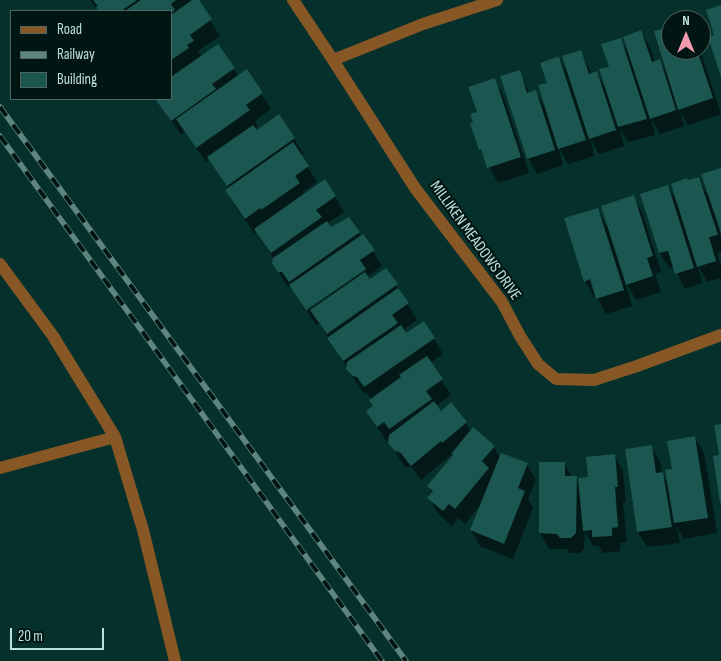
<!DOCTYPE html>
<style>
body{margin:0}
#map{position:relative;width:721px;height:661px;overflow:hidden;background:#05302b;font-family:"Sofia Sans Condensed",sans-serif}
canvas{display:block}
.legend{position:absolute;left:10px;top:10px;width:162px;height:90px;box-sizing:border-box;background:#011513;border:1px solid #4c6663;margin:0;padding:6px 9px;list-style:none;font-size:15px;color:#bde0db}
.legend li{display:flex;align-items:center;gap:10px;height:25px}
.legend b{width:25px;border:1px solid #4c6663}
.north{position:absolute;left:661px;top:10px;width:50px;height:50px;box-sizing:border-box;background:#011513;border:1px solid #4c6663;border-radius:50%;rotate:0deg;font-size:14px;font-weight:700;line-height:20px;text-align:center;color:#bde0db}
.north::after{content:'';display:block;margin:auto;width:18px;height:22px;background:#f29aae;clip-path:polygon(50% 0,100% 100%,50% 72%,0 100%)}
.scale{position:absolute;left:10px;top:628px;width:94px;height:22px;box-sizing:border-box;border:2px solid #bde0db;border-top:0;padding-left:6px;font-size:15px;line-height:18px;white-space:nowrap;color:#bde0db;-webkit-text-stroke:4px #011513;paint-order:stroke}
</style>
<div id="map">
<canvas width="721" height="661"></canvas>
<ul class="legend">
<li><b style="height:6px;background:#875825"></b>Road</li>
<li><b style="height:6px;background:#5e8580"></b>Railway</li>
<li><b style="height:14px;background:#1b5650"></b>Building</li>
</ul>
<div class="north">N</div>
<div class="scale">20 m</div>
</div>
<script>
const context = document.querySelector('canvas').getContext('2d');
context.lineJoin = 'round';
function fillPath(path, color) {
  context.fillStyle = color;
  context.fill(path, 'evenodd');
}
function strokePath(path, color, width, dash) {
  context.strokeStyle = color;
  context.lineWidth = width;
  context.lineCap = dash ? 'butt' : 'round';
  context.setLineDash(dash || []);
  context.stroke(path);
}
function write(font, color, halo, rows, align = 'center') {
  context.font = font + ' "Sofia Sans Condensed",sans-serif';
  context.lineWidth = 4;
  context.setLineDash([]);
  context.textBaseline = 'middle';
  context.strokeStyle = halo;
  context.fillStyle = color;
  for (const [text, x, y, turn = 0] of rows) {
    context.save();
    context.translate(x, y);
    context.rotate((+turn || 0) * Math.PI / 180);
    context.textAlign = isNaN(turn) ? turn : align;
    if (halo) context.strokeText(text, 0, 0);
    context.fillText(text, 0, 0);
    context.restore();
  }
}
const shadow = new Path2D(`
 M90,0H197L220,36L198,51L202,57L218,46L239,77L247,71L271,109L255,121L258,126L255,129L257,132L294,138L303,154L301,156L317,182L303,192L305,195L335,196L344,212L327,224L330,229L359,233L373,251L382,266L368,276L371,280L386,269L417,320L403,330L406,335L434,339L443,354L430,363L451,395L436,406L440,413L451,404L471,431L494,446L500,458L527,464L536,480L528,499L533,508L513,559L480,546L471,530L482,503L465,524L458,518L452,526L438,514L429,498L433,493L429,487L452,458L451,455L421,480L411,467H405L399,458L389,440L387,442L367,411L374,406L372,400L367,393L363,392L357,384L319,323L316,325L307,311L366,270V267L305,309L292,287H288L273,263L274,259L257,232L255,234L235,206L226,190L229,188L210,159L206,162L185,132L181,135L156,99H171V11H99ZM398,451L406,454L396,453Z
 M671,27V50H699L702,56L721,114L688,125L680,111L684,126L660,134L651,119L655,135L628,142L620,129L624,146L599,154L591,140L594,156L568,164L558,146L563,165L537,174L528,158L519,71L530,94L536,92L546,110L548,83L559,58L567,72L580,52L592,74L597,73L605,87L620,39L629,54L641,32L650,47L655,62L659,61L668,75Z
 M494,79L503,95L529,173L498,183L480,149L474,123Z
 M721,169V231L719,230L721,236V252L717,253L721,266V278L707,282L698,265L702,283L685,289L674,267L669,268L660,253L642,195L668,187L678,204L688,182L698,179L709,197Z
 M633,197L642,212L661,272L655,274L661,292L636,300L625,281L632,306L606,314L596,296L594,297L585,281L597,209L607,227Z
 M695,438L704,453L717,533L684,539L677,527L680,543L647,547L638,532L626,450L651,447L660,462L662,474L669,485L673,470Z
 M614,455L623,471L626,502L623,503L627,542L620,543V551L603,553L598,546H593L585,531L584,549L580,553H570L567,549H549L540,533L564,464L572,477H576L578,479L589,478Z`);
const building = new Path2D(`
 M93,0H137L121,11H98L96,7L98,6Z
 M141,0H176L171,4L175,10L171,13V11H125Z
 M192,0H199L212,19L190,35L194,41L187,45L189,48L171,60V15Z
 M721,5V77L708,37L714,35L706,10Z
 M671,26V50H697L713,98L678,110L654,31Z
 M641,30L652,62L660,59L676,110L650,119L623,37Z
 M621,38L647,119L618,127L599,69L609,67L601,44Z
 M218,44L235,68L212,84L216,89L171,121L155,99H171V77Z
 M581,50L589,74L597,71L616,130L589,139L562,56Z
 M557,57H559L586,140L558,149L538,85L547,83L540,63Z
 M247,69L263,93L246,105L250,110L196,148L176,119Z
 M520,70L527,93L536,90L555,150L527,159L500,76Z
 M495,78L521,157L487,168L481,149L479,150L470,123L473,122L470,114L477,112L468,87Z
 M279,114L295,138L227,186L207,157L253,125L257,130Z
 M293,142L309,166L295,176L300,183L261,210L260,208L245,219L225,190Z
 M721,168V233L701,174Z
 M699,177L718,235L709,237L716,261L697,267L671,184L687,178L688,180Z
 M325,179L336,196L316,210L322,217L271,253L254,229Z
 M668,185L694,268L675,274L668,251L659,253L640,194Z
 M634,195L653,256L647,258L653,276L626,285L601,206Z
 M598,208L624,290L596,299L590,279L584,282L564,218Z
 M349,217L360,232L289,282L282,272H278L272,263L273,258L327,221L331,227Z
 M363,234L375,250L360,260L366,269L306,310L289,285Z
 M386,268L398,284L327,334L310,310L365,272L370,279Z
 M398,288L409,303L392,315L398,323L343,361L327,338Z
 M424,321L435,338L364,387L357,377L353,376L346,369L347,362L401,325L406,333Z
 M427,356L443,379L426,391L432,399L392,427L389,429L384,422L377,427L366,411L373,406L369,400L401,377L399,375Z
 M434,401L441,411L451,402L467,422L442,443L441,441L411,466L400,452L395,451L388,443L389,435Z
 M721,424V503H720L713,456L719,455L714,425Z
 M473,427L495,446L482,461L489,468L455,509L449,504L443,511L427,498L433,491L427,486L453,455L451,454Z
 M695,436L708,518L674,523L665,470L672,469L667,441Z
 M652,445L656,473L663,472L672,527L637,532L625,449Z
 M501,453L528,463L518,488L525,491L504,544L470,530Z
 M615,454L618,487H615L618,527L612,528V536L592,537V530L583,531L578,478L588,477L586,457Z
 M539,462H565V476H577L576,533L571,538H560L557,534L539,533Z`);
const service = new Path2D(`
 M0,264L53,336L115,437L143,530L175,661
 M0,468L115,437`);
const minor = new Path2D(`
 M293,0L333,60L415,188L502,302L520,336L538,364L556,379L594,380L637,366L721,335
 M333,60L423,24L497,0`);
const rail = new Path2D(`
 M0,107L406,661
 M0,136L382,661`);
const streetNames = [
 ["MILLIKEN MEADOWS DRIVE",475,241,54]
];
fillPath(shadow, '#0007');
fillPath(building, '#1b5650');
strokePath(service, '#875825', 12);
strokePath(minor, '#875825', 12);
strokePath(rail, '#5e8580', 5.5);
strokePath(rail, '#011513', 4, [11]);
write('16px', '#bde0db', '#011513', streetNames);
</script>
